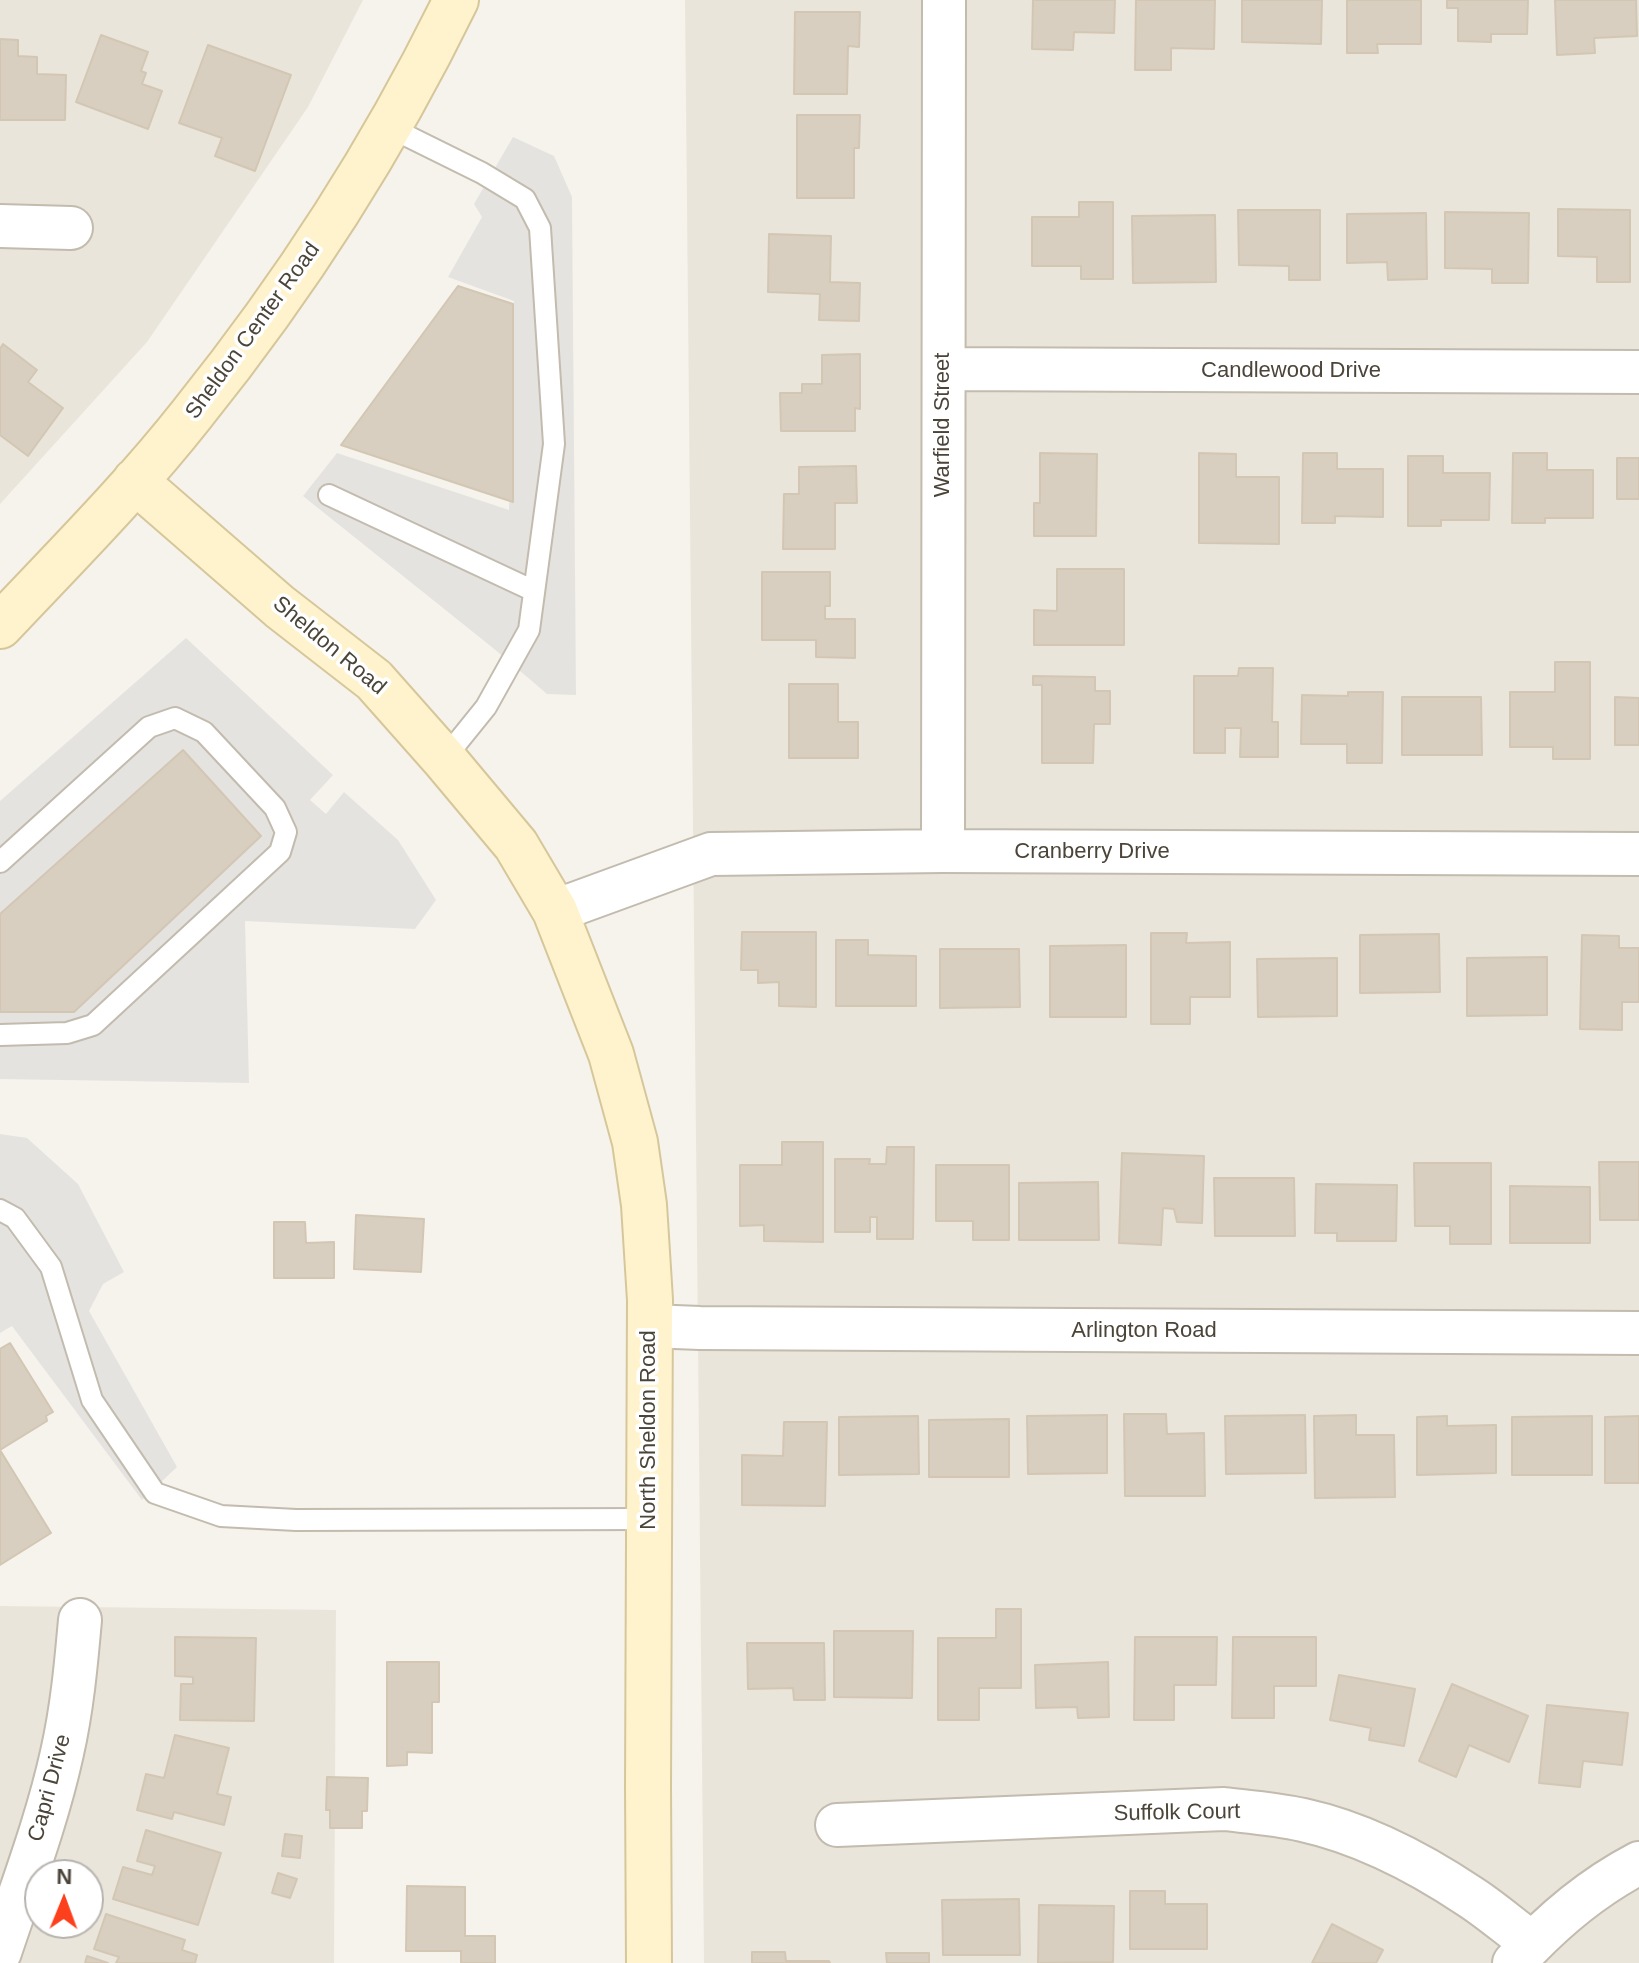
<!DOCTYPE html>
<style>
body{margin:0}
#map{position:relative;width:1639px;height:1963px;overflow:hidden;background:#f6f3ec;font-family:Helvetica,sans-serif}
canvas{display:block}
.north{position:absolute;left:24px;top:1859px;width:80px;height:80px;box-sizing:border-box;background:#fff;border:2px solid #b7b4b0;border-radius:50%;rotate:1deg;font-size:22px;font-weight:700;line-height:32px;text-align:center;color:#4b4439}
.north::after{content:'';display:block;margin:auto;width:28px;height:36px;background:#fc3f1d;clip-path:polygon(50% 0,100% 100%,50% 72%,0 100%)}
</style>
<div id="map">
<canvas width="1639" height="1963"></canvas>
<div class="north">N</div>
</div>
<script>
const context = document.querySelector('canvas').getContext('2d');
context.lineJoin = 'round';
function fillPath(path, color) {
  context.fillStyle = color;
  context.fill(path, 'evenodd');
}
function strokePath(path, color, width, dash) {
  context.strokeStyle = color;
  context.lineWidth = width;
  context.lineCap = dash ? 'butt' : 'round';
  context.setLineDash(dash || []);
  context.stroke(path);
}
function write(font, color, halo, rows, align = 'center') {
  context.font = font + ' Helvetica,sans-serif';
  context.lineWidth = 7;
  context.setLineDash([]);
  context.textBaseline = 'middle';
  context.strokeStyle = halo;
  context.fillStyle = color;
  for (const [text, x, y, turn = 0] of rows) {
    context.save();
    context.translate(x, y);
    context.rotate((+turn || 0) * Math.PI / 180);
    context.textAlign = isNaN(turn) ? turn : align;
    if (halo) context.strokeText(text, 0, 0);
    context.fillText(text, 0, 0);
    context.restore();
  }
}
const residential = new Path2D(`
 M0,0H363L308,107L147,342L0,504Z
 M685,0H1639V1963H704Z
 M0,1606L336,1610L334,1963H0ZM40,1875H88V1923H40Z`);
const parking = new Path2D(`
 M513,137L554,156L572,197L576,695L547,694L493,648L303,496L337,453L509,510L514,301L448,277L482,217L474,204Z
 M186,638L333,775L310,800L326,814L344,792L398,840L436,900L415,929L245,921L249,1083L0,1079V801Z
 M0,1134L27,1138L78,1184L124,1272L103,1284L89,1311L177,1467L142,1500L12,1326L0,1333Z`);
const building = new Path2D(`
 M1033,0H1115L1114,33L1074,32L1073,50L1032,49Z
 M1136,0H1215L1214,49L1171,48V70H1135Z
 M1242,0H1322L1321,44L1242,42Z
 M1347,0H1421V44H1377L1378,53H1347Z
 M1447,0H1528L1527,34H1491V42L1458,41V8H1447Z
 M1555,0H1636L1637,36L1594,38L1595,53L1557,55Z
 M795,12H860L859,47L848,46L847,94H794Z
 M101,35L148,52L141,71L146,73L142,84L162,91L148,129L76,102Z
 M0,39L18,40V56L37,57V74L66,75L65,120H0Z
 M208,45L291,75L255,171L215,156L222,138L179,123Z
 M797,115H860L859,148H854V198H797Z
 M1079,202H1113V279H1081V266H1032V217H1079Z
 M1558,209L1630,210V282H1597V257L1558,256Z
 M1238,210H1320V280H1289V266L1239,265Z
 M1445,212L1529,213L1528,283H1492V269L1445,268Z
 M1426,213L1427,279L1388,280L1387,262L1347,263V214Z
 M1215,215L1216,282L1133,283L1132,216Z
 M769,234L831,236L830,282L860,283L859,321L819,320L820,294L768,292Z
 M458,286L513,304V502L341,445Z
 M3,344L37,370L28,382L63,408L28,456L0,435V349Z
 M860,354V409L855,408V431H781L780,393H802V384H822V355Z
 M1040,453L1097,454L1096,536H1034V503H1040Z
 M1199,453L1236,454V477H1279V544L1199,543Z
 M1303,453H1337V469H1383V517L1335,516V523H1302Z
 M1513,453H1547V470H1593V518H1545V523H1512Z
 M1408,456H1443V473H1490L1489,520H1441V526H1408Z
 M1617,458H1639V499H1617Z
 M856,466L857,503H835V549H783L784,494H799V467Z
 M1057,569H1124V645H1034V610L1057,611Z
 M762,572H830V606H825V619H855V658L816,657V640H762Z
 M1555,662H1590V759H1553V747H1510V692H1555Z
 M1239,668H1273L1272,722H1278V757H1240L1241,728H1225V753H1194V676H1238Z
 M1033,676L1095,677V691H1110V724H1094L1093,763H1042V685H1033Z
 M789,684H838V722H858V758H789Z
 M1348,692H1383L1382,763H1347V744H1301L1302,695L1348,696Z
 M1402,697H1481L1482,755H1402Z
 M1615,697L1639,698V745H1615Z
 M183,750L261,836L74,1012H0V914Z
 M742,932H816V1007L779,1006V982L758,983V970H741Z
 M1151,933H1187L1186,943L1230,942V997H1190V1024H1151Z
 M1439,934L1440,992L1360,993V935Z
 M1582,935L1619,936V948H1639V1002H1622V1030L1580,1029Z
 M836,940H868V955L916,956V1006H836Z
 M1126,945V1017H1050V946Z
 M940,949H1019L1020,1007L940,1008Z
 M1547,957V1015L1467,1016V958Z
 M1337,958V1016L1258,1017L1257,959Z
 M782,1142H823V1242L764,1241V1225L740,1226V1165H782Z
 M887,1147H914L913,1239H877V1217H870V1232H835V1159H870L869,1164H886Z
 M1122,1153L1204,1156L1202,1223L1177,1222L1174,1209L1163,1208L1161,1245L1119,1243Z
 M1599,1162H1639V1220H1600Z
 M1414,1163H1491V1244H1450V1226H1415Z
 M936,1165H1009V1240H973V1221H936Z
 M1214,1178H1294L1295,1236H1215Z
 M1098,1182L1099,1240H1019V1183Z
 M1316,1184L1397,1185L1396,1241H1337V1233H1315Z
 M1510,1186L1590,1187V1243H1510Z
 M356,1215L424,1219L421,1272L354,1269Z
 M274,1222H305L306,1243L334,1242V1278H274Z
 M10,1343L53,1412L46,1416L47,1421L0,1450V1349Z
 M1124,1414H1166L1167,1434L1204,1433L1205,1496H1125Z
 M1107,1415V1473L1028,1474L1027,1416Z
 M1305,1415L1306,1473L1226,1474L1225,1416Z
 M1356,1415V1435H1394L1395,1497L1315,1498L1314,1416Z
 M918,1416L919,1474L839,1475V1417Z
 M1447,1416V1426L1496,1425V1473L1417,1475V1417Z
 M1592,1416V1475H1512V1417Z
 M1639,1416V1483H1605V1417Z
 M1009,1419V1477H929V1420Z
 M784,1422H827L825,1506L742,1505V1455L783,1456Z
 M0,1450L51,1533L0,1565Z
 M996,1609H1021V1688H979V1720H938V1638H996Z
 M834,1631H913L912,1698L834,1697Z
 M175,1637L256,1638L254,1721L180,1720L181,1684H193V1677L175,1676Z
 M1135,1637H1217L1216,1685H1174V1720H1134Z
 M1233,1637H1316V1686H1274V1718H1232Z
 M747,1643H824L825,1700H794L793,1688L748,1689Z
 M387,1662H439V1702H432V1753L407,1752V1765L387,1766Z
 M1108,1662L1109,1717L1078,1718L1077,1707L1036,1708L1035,1665Z
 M1339,1675L1415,1689L1404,1746L1369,1740L1371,1728L1330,1720Z
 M1452,1684L1528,1716L1509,1762L1469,1745L1456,1777L1419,1761Z
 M1547,1705L1628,1713L1622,1765L1583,1761L1580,1787L1539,1783Z
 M175,1735L229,1748L217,1794L231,1797L224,1825L174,1812L172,1819L137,1810L146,1774L164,1778Z
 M327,1777L368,1778L367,1811H362V1828H330V1810H326Z
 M146,1830L221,1853L198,1925L113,1899L123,1867L152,1875L155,1866L137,1861Z
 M285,1834L302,1836L300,1858L282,1856Z
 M278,1873L297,1879L290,1898L272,1893Z
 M407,1886L465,1887V1936H495V1963H461V1951H406Z
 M1130,1891H1165V1904H1207V1949H1130Z
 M1019,1899L1020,1955H943L942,1900Z
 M1039,1905L1114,1906L1113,1962L1038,1963Z
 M106,1914L185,1940L182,1950L197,1955L195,1963H116L119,1957L94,1949Z
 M1332,1924L1383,1950L1376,1963H1312Z
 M752,1952H785L786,1961H829L830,1963H752Z
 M886,1953H929V1963H887Z
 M87,1956L108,1963H85Z`);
const lane = new Path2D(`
 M389,127L482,173L525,199L540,228L554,444L529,630L486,707L444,759
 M329,495L534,591
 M0,862L149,727L175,718L204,732L275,808L286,832L280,852L93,1025L67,1033L0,1035
 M0,1210L15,1218L51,1267L92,1400L155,1493L221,1516L296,1520L649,1519`);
const street = new Path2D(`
 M0,226L71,228
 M944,369L1639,372
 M943,851L944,0
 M555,911L711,854L943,851L1639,854
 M649,1326L700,1328L1639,1333
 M837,1825L1224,1809C1250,1812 1277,1814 1303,1820C1362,1833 1418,1862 1469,1896C1491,1910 1511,1928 1532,1943
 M0,1952C22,1886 47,1821 62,1753C72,1709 76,1665 80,1620
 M1514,1963C1549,1924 1593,1887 1639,1863`);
const secondary = new Path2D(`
 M135,481L280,607L374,680L444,759L516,845L555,911L611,1054L635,1142L644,1205L650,1300L648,1786L649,1963
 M0,626C65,557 133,489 192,414C295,286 384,148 456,0`);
const streetNames = [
 ["Sheldon Center Road",253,331,-54],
 ["Candlewood Drive",1291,371],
 ["Warfield Street",943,425,-90],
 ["Sheldon Road",329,646,40],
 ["Cranberry Drive",1092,852],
 ["Arlington Road",1144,1331],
 ["North Sheldon Road",649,1430,-90],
 ["Capri Drive",50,1788,-75],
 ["Suffolk Court",1177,1813,-1]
];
fillPath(residential, '#eae5da');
fillPath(parking, '#e5e3e0');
fillPath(building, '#d8cfc1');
strokePath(building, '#d3c7b4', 2);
strokePath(lane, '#c2bbae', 24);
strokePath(street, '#c2bbae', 46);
strokePath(secondary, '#d6c79b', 48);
strokePath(lane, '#fff', 20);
strokePath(street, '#fff', 42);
strokePath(secondary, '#fff3cd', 44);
write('22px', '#4b4439', '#fff', streetNames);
</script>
